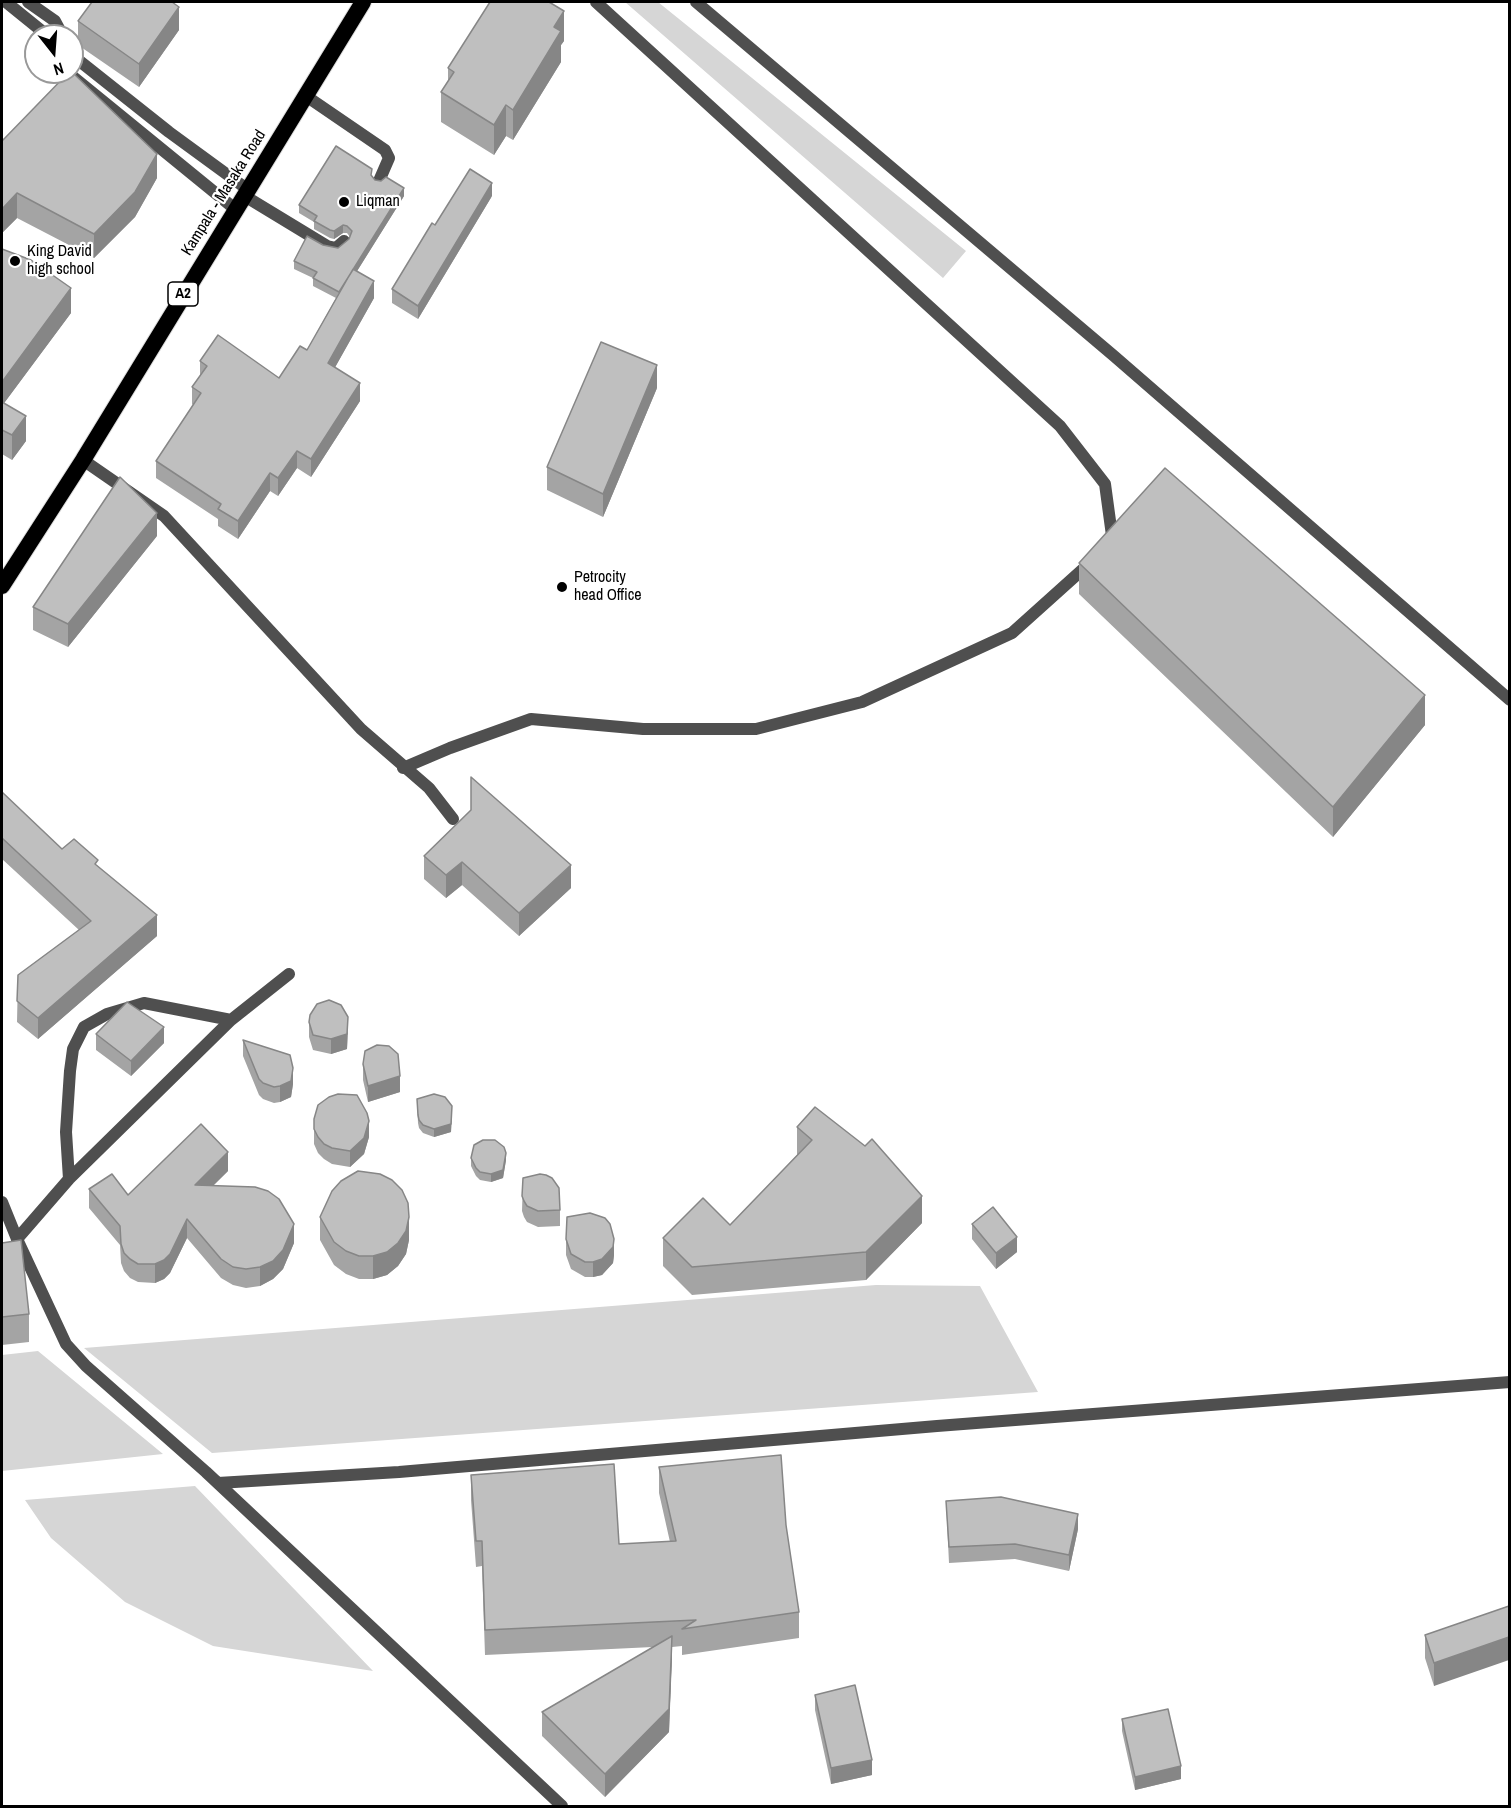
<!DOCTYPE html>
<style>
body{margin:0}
#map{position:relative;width:1511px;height:1808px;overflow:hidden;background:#fff;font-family:"Archivo Narrow",sans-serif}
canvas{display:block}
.frame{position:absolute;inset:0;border:3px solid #000;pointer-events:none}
.north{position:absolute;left:24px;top:24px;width:60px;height:60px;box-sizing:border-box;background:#fff;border:2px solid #999;border-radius:50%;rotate:163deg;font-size:16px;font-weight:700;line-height:24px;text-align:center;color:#000}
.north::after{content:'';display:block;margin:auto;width:21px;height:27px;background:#000;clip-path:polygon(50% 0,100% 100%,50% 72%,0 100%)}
</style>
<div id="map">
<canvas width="1511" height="1808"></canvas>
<div class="frame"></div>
<div class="north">N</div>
</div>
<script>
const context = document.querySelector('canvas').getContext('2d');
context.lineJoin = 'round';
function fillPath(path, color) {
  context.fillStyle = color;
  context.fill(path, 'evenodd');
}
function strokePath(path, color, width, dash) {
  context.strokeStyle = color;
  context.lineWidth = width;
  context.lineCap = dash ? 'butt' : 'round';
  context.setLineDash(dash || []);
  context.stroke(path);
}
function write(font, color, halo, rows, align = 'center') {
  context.font = font + ' "Archivo Narrow",sans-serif';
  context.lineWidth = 4.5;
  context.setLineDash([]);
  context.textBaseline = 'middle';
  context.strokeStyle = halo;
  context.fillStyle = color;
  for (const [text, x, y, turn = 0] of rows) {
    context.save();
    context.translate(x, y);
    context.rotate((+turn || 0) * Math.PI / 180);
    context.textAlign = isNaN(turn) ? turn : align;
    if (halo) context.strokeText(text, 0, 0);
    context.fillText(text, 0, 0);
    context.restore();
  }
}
const green = new Path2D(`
 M625,2H658L966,251L943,278Z
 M876,1285L980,1286L1038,1392L212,1453L84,1348Z
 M38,1351L163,1454L2,1471V1355Z
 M195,1486L373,1671L213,1646L125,1602L51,1538L25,1500Z`);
const service = new Path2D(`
 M596,2L1060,426L1105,484L1113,543
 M306,96L385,150L389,158L379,181
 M243,195L327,246L336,248L344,241
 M83,460L164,516L361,729L429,788L453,819
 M403,768L450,748L531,719L643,729H756L862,702L1012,633L1091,562
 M69,1179L66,1132L70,1071L73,1049L84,1027L107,1014L144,1003L231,1020
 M17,1239L69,1179L231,1020L289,974`);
const minor = new Path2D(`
 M6,2L48,36
 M28,2L55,21L63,36
 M696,2L1114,356L1510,700
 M72,51L77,59L169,132L247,189
 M67,72L235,209
 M2,1202L17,1239L66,1344L86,1366L206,1472L562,1806
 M218,1483L399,1472L937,1426L1510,1382`);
const trunk = new Path2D(`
 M2,586L83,460L363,2`);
const wall = new Path2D(`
 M78,21L179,30L139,87L78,45Z
 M564,41L561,45V62L513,140L506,136L494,155L441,122V92L448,81V68Z
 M2,138L3,140L157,178L135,217L94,258L17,218L2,233Z
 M372,176L375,180L404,196L357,271L374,298L335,367L360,401L311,477L297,468L278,496L270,491L238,539L218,526V519L156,478V461L193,405L192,404V387L200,376V361L279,378L307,350L336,298L313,286V278L294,269V261L323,245L338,248L349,239L350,237L347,233H343L334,239L330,238L314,229V222L299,213V205Z
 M492,196L418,319L392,303V289Z
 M2,249L71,313L4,403L26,441L12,460L2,454Z
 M657,388L603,517L547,490V467Z
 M157,536L68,647L33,630V607Z
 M1079,563L1425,725L1333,837L1079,594Z
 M2,792L62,849L98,866L157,936L38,1039L17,1022L18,975L79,930L2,859Z
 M471,810L571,888L519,936L462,885L446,898L424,879V856Z
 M309,1022L348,1032L347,1049L331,1054L313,1050L309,1037Z
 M96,1034L164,1043L131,1076L96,1050Z
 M243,1040L293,1084L291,1097L280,1102L274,1103L263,1099L259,1095L243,1056Z
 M363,1064L400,1092L368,1102L363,1080Z
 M417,1099L452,1114L451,1132L434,1137L423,1133L419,1128L418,1123Z
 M314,1119L369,1137L364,1154L350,1167L332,1164L324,1159L318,1153L314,1144Z
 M797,1127L922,1223L866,1280L692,1295L663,1266V1238L730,1225L797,1155Z
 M471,1158L506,1160L503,1178L491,1182L480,1180L476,1176L471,1166Z
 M228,1171L214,1185L294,1243L283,1269L273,1279L260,1286L246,1288L233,1285L221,1278L187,1238L170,1273L164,1279L155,1283L138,1282L130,1278L124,1271L121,1263L120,1245L89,1208V1189L128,1195Z
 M523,1178L560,1210V1226L538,1227L527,1222L524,1217L522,1211Z
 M320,1217L409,1240L406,1254L398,1266L387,1275L373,1279H359L346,1274L334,1265L320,1240Z
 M972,1224L1017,1252L996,1269L972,1239Z
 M566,1239L614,1255L613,1263L602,1275L593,1277H585L571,1269L566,1255Z
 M2,1243L29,1314V1342L2,1345Z
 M659,1467L786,1525L799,1612V1638L682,1655V1646L672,1647L669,1732L605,1797L542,1736V1712L653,1647L485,1655L482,1566L476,1567L471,1500V1475L619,1544L670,1542L659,1493Z
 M946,1501L1078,1529L1069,1571L1015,1559L949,1563Z
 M1509,1606L1434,1686L1425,1658V1635Z
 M815,1695L872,1775L831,1784L815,1710Z
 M1122,1719L1181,1779L1135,1790L1122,1731Z`);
const shadedWall = new Path2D(`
 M179,7V30L139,87V64Z
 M564,11V41L561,45V62L513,140V110L554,27Z
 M506,105V136L494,155V125Z
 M157,154V178L135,217L94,258V234Z
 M492,183V196L418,319V306Z
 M404,188V196L339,300V292Z
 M17,193V218L2,233V209Z
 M343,225V233L334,239V231Z
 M374,281V298L328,380V363Z
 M71,288V313L2,406V382Z
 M657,365V388L603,517V494Z
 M360,383V401L311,477V459Z
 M26,416V441L12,460V435Z
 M297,451V468L278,496V478Z
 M270,473V491L238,539V521Z
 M157,513V536L68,647V624Z
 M1425,695V725L1333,837V807Z
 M462,862V885L446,898V875Z
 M571,865V888L519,936V913Z
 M157,915V936L38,1039V1018Z
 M348,1017L347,1049L331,1054V1039Z
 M164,1027V1043L131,1076V1061Z
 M293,1068V1084L291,1097L280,1102V1086Z
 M400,1076V1092L368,1102V1086Z
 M452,1106L451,1132L434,1137V1129Z
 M369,1121V1137L364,1154L350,1167V1151Z
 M228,1152V1171L195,1203V1185Z
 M506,1153V1160L503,1178L491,1182V1174Z
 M922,1196V1223L866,1280V1252Z
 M409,1217V1240L406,1254L398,1266L387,1275L373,1279V1256Z
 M187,1219V1238L170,1273L164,1279L155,1283V1264Z
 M294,1224V1243L283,1269L273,1279L260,1286V1267Z
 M1017,1237V1252L996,1269V1253Z
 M614,1239V1255L613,1263L602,1275L593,1277V1262Z
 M1078,1514V1529L1069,1571V1555Z
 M672,1636V1659L669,1732L605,1797V1774Z
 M1509,1637V1660L1434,1686V1663Z
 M872,1760V1775L831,1784V1768Z
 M1181,1766V1779L1135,1790V1777Z`);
const building = new Path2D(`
 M92,2H172L179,7L139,64L78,21Z
 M490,2H549L564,11L554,27L561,31L513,110L506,105L494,125L441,92L454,72L448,68Z
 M69,72H72L157,154L135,192L94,234L17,193L2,209V138L3,140Z
 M336,146L372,169L371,175L375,180L381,181L386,177L404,188L339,292L313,278L317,272L294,261L307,236L323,245L338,248L349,239L352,231L347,226L343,225L334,231L330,230L314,221L317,216L299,205Z
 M470,169L492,183L418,306L392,289L432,223L435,225Z
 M2,249L31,260L71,288L2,382Z
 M353,269L374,281L328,363L360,383L311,459L297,451L278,478L270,473L238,521L218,509L221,504L156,461L201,393L192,387L207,366L200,361L218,335L279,378L300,346L307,350Z
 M601,342L657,365L603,494L547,467Z
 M2,402L26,416L12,435L2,430Z
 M1165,468L1425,695L1333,807L1079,563Z
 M120,477L157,513L68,624L33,607Z
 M471,777L571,865L519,913L462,862L446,875L424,856L471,810Z
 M2,792L62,849L74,839L98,860L95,864L157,915L38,1018L17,1001L18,975L91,921L2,838Z
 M329,1000L341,1005L348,1017L347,1034L331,1039L313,1035L309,1022L310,1015L317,1004Z
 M127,1002L164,1027L131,1061L96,1034Z
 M243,1040L290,1055L293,1068L291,1081L280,1086L274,1087L263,1083L259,1079Z
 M377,1045L389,1046L398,1054L400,1076L368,1086L363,1064L365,1051Z
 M338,1094L357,1095L367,1113L369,1121L364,1138L350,1151L332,1148L324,1144L318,1137L314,1129V1119L318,1105L329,1097Z
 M434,1094L445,1097L452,1106L451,1124L434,1129L423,1125L419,1120L418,1115L417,1099Z
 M815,1107L865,1146L872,1139L922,1196L866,1252L692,1267L663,1238L703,1198L730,1225L812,1140L797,1127Z
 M201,1124L228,1152L195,1185L255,1187L268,1191L279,1199L294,1224L283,1250L273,1261L260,1267L246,1269L233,1267L221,1259L187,1219L170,1254L164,1260L155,1264H138L130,1259L124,1253L121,1244L120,1226L89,1189L112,1174L128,1195Z
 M483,1140H495L504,1147L506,1153L503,1170L491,1174L480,1172L476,1168L471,1158L474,1145Z
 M358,1171L380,1174L392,1180L402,1190L408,1203L409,1217L406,1231L398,1243L387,1252L373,1256H359L346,1251L334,1242L320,1217L332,1191L341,1181Z
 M540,1174L546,1175L552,1178L559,1188L560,1210L538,1211L527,1206L524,1201L522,1196L523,1178Z
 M993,1207L1017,1237L996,1253L972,1224Z
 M590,1213L605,1218L610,1224L614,1239L613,1247L602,1259L593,1262H585L571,1254L566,1239L567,1217Z
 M21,1240L29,1314L2,1317V1243Z
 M781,1455L786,1525L799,1612L682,1629L696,1620L485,1630L482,1541H476L471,1475L614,1464L619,1544L676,1541L659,1467Z
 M1001,1497L1078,1514L1069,1555L1015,1544L949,1547L946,1501Z
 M1509,1606V1637L1434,1663L1425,1635Z
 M672,1636L669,1709L605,1774L542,1712Z
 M855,1685L872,1760L831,1768L815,1695Z
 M1168,1709L1181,1766L1135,1777L1122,1719Z`);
const markers = [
 [344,202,6,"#000"],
 [15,261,6,"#000"],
 [562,587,6,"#000"]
];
const shields = [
 [183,294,30]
];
const shieldNames = [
 ["A2",183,294]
];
const streetNames = [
 ["Kampala - Masaka Road",224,193,-58]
];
const poiNames = [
 ["Liqman",356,202],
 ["King David",27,252],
 ["high school",27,270],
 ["Petrocity",574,578],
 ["head Office",574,596]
];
fillPath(green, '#d6d6d6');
strokePath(trunk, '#dbdbdb', 18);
strokePath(service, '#4f4f4f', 12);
strokePath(minor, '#4f4f4f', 12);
strokePath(trunk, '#000', 16);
fillPath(wall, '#a4a4a4');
fillPath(shadedWall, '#868686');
fillPath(building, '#bfbfbf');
strokePath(building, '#868686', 1.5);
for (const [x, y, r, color] of markers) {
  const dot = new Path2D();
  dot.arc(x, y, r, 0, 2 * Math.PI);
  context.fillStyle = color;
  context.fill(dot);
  strokePath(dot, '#fff', 2);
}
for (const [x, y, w] of shields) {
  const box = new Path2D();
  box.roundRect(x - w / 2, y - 12, w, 24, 4.5);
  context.fillStyle = '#fff';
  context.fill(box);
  strokePath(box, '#000', 1.5);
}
write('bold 15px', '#000', null, shieldNames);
write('16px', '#000', '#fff', streetNames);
write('16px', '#000', '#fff', poiNames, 'left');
</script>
